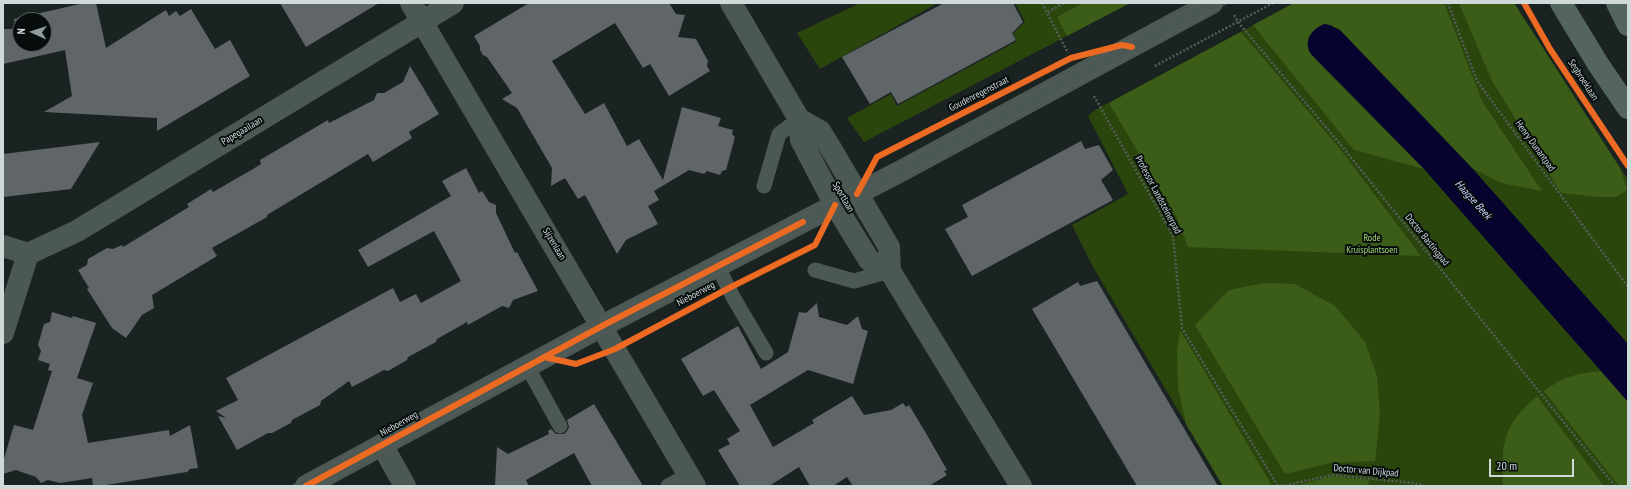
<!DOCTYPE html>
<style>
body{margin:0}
#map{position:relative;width:1631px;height:489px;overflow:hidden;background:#1a2222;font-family:"PT Sans Narrow",sans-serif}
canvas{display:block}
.frame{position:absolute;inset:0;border:4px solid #d0d9da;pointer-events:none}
.north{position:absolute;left:12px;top:12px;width:40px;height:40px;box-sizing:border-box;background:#070c0d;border:1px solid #575e5f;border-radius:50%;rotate:273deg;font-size:11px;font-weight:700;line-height:16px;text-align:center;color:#d0d9da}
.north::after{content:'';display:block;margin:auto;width:14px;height:18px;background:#90999a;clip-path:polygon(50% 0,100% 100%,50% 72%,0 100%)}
.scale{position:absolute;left:1489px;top:459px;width:85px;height:18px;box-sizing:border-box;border:2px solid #d0d9da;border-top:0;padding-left:5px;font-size:12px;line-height:14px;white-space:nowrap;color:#d0d9da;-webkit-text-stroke:3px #070c0d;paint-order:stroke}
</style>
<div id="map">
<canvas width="1631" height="489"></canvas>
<div class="frame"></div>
<div class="north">N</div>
<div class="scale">20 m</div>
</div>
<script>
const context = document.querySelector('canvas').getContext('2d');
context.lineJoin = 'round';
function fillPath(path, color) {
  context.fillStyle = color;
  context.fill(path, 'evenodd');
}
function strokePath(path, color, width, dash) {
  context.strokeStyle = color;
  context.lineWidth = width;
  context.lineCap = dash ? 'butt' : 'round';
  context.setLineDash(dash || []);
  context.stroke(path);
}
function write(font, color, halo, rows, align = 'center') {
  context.font = font + ' "PT Sans Narrow",sans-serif';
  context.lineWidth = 4;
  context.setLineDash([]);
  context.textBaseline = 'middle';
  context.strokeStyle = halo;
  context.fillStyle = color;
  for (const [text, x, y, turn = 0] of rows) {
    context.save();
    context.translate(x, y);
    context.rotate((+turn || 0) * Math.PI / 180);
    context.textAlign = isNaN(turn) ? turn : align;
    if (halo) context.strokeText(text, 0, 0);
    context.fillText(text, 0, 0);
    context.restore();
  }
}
const green = new Path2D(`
 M860,3H938L820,69L797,33Z
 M1015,3H1130L864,142L847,118L891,94L897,106L1017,41L1013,33L1025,22Z
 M1294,3H1514L1628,180V486H1223L1093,267L1072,225L1128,194L1088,116L1095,110Z`);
const forest = new Path2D(`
 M1083,3H1130L1067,36L1057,17Z
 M1294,3H1444L1482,101L1542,191L1501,183L1472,168L1340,30L1308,50L1316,60L1424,169L1354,150L1253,25Z
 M1459,3H1514L1620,168L1627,190L1616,197H1600L1561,193L1491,79Z
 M1241,32L1340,149L1421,256L1188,247L1177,218L1109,103Z
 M1264,283L1295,284L1335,306L1365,342L1377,376L1380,414L1375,461L1330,463L1285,474L1195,325L1229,290Z
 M1180,330L1271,484L1268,486H1223L1186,424L1178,388L1177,351Z
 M1603,371L1628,402V486H1619L1544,391C1565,376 1578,373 1603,371Z
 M1537,396L1604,486H1503C1502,441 1502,427 1537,396Z
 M1332,476L1369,480L1368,486H1296Z`);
const water = new Path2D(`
 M1324,24L1330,25L1340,30L1472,168L1628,344V402L1424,169L1311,54C1303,40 1311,30 1324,24Z`);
const building = new Path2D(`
 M84,3H96L106,48L166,10L169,16L176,11L180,16L191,9L215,49L230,40L250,76L157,131V118L44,112L72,96L65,50L3,64V29H16L14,19ZM20,20H44V44H20Z
 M280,3H379L306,47Z
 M529,3H669L676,14L685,15L678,37L696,39L708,61L707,66L710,71L669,96L650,64L643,68L615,23L552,61L585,114L604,103L627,146L639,139L663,180L682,107L721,118L718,126L733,130L732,134L735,137L726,170L722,171L720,175L707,171L704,174L689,170L654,191L659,200L648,206L658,224L626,240L617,254L585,195L578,199L565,178L551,186L552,168L517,108L502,99L512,93L487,57L483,55L480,50V46L474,36Z
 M944,3H1013L1023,22L1012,33L1016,40L898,104L891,92L870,104L842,57Z
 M410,66L439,114L409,132L412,138L373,162L368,154L267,215V217L212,248L217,256L152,295L154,308L142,315L126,338L112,328L87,289L89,288L78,270L87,265L88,259L107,248L113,249L122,245L123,247L189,207L187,204L211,189L213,192L253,169L261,164L260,160L328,120L329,123L374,100L377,93H384L403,82Z
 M1081,141L1085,149L1099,145L1113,170L1101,180L1113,200L972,276L945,229L968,217L962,205Z
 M100,142L71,189L3,197V154Z
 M466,168L479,193L482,191L489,202L496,205V213L515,253L517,252L538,291L513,300L509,308L502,306L468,325L467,322L437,339L436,342L408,357L407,360L388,371L384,370L352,387L349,381L321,401L320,405L292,420L291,423L272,433H268L237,450L218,416L226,418L216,411L238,400L226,378L393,288L400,302L416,294L421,303L461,281L434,231L368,267L358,250L451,196L442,181Z
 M1097,281L1130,337L1218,486H1137L1032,309L1078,282L1080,286Z
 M817,303L819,317L847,325L858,316L862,329L868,331L853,384L808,370L750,405L773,447L814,423L812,420L852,396L864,415L891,410L903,403L906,407L909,405L927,435L947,470L944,471L947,475L929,486H853L847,477L833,486H810L799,467L769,486H740L718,450L730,444L727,439L740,431L714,390L703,396L681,359L738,326L761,369L788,352L799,312L806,313Z
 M52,312L72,318L73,316L96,323L77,378L93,383L82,415L88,443L169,430L170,436L190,425L198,468L190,469L187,472L100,486H93L92,478L60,483L48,480L41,483L36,477L16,470L3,474V462L14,425L33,430L52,371L48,370L50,364L38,360L41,351L38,345L44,324L50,322Z
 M594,404L643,486H592L574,453L526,480L529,486H495L497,447L508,454L549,434L548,431L551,429L556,434H564L567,431L569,427L567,420Z`);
const path = new Path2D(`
 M1042,3L1068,53
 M1448,3L1477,81L1628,287
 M1048,12L1064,3
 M1234,15L1238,22L1345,150L1615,486
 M1155,66L1273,3
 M1094,96L1173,236L1182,328L1278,486
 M1281,486L1333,475L1414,483L1426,486`);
const service = new Path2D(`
 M764,186L779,134L799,119
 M717,265L733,297L766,353
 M815,270L854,281L890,271
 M527,366L560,426
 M668,486L688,475`);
const minor = new Path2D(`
 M411,3L695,486
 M731,3L799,119L801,140L835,205L869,260L890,271
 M799,119L820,131L830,147L889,247L890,271L1021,486
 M3,246L28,254L77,231L453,3
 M3,333L28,254
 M382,445L405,486`);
const tertiary = new Path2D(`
 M306,486L602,326L901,171L1212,3`);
const secondary = new Path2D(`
 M1561,3L1598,64L1628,108
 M1617,3L1628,25`);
const tram = new Path2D(`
 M291,486L599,321L854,188L1200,3
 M320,486L605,332L839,211L1228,3`);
const cycleway = new Path2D(`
 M1524,3L1550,49L1628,166
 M857,194L877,157L1071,58L1122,45L1132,47
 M544,357L576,364L615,349L729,288L815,245L835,205
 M306,486L602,326L803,222`);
const streetNames = [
 ["Segbroeklaan",1583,80,57],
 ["Goudenregenstraat",979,94,-27],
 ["Papegaailaan",242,131,-31],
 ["Henry Dunantpad",1535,146,54],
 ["Professor Landsteinerpad",1158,195,62],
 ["Sportlaan",843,197,60],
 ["Doctor Bastingpad",1427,240,51],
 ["Sijzenlaan",554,244,59],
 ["Nieboerweg",696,294,-28],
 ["Nieboerweg",399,424,-29],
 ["Doctor van Dijkpad",1366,471,5]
];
const parkNames = [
 ["Rode",1372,238],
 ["Kruisplantsoen",1372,250]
];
const waterNames = [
 ["Haagse Beek",1473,200,48]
];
fillPath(green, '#2b460d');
fillPath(forest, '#3c5d18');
fillPath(water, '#06032e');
fillPath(building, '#606668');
strokePath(path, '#535d5a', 2.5, [2, 2]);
strokePath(service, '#4b5853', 15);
strokePath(minor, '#4b5853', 22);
strokePath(tertiary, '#4b5853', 22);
strokePath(secondary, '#54645e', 22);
strokePath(tram, '#565f5d', 1);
strokePath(cycleway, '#ed6a23', 6);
write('10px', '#d0d9da', '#070c0d', streetNames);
write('10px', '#a2d973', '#070c0d', parkNames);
write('italic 11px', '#c6d3fb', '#070c0d', waterNames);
</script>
